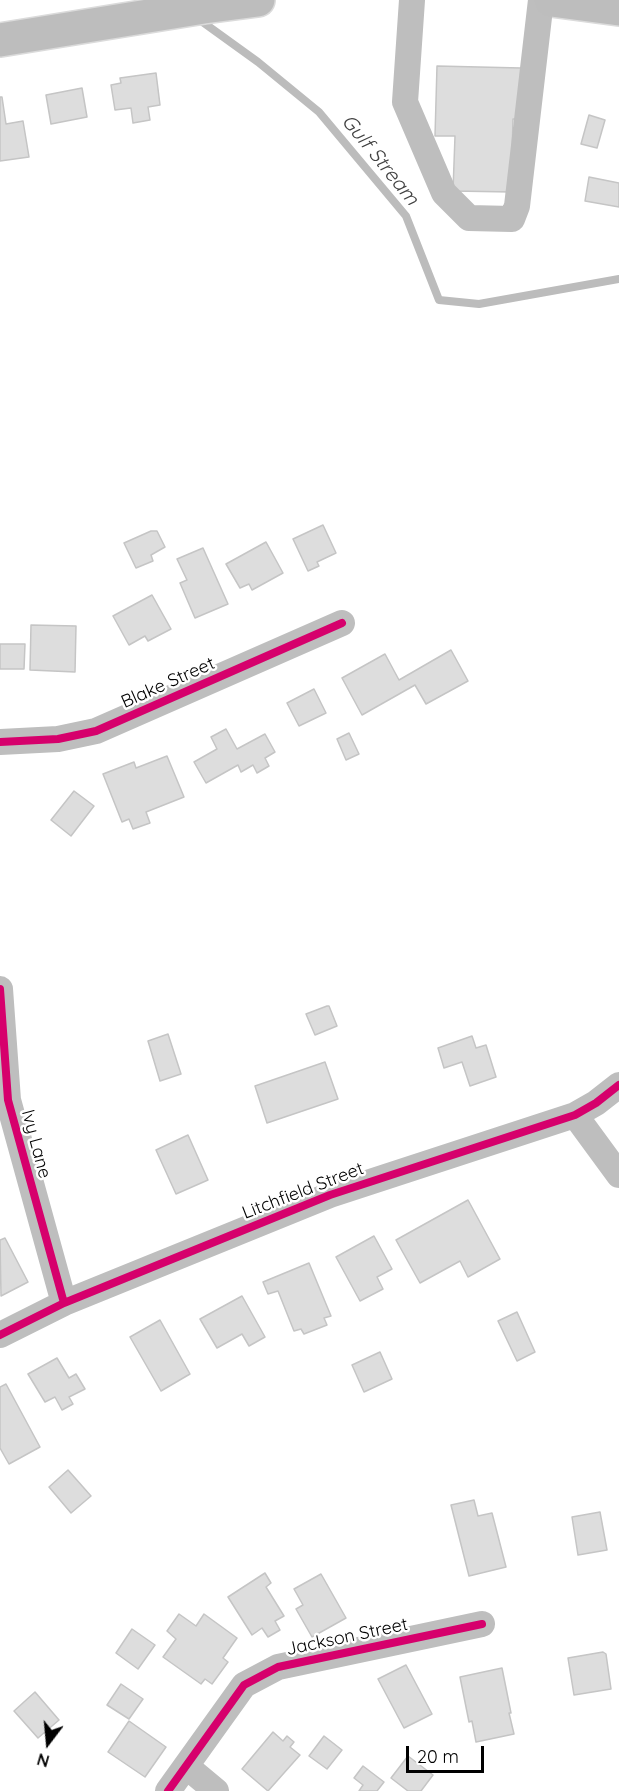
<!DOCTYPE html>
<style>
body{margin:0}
#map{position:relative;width:619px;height:1791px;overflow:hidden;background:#fff;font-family:Quicksand,sans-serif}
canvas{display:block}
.north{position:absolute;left:18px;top:1713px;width:60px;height:60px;-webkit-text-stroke:4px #fff;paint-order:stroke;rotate:196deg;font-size:16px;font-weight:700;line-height:24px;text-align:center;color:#000}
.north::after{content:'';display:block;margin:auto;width:21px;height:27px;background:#000;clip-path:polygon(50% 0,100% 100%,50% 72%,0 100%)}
.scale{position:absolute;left:406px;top:1746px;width:78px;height:27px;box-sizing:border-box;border:3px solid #000;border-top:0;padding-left:8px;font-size:18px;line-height:21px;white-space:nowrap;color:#000;-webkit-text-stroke:4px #fff;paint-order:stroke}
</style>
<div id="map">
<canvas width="619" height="1791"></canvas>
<div class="north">N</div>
<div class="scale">20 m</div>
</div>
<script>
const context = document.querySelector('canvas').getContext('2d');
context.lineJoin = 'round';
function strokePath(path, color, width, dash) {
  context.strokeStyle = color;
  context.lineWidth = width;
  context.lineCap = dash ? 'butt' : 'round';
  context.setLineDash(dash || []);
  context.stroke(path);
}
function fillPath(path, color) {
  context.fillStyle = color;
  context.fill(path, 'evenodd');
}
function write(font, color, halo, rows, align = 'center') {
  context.font = font + ' Quicksand,sans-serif';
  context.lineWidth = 5;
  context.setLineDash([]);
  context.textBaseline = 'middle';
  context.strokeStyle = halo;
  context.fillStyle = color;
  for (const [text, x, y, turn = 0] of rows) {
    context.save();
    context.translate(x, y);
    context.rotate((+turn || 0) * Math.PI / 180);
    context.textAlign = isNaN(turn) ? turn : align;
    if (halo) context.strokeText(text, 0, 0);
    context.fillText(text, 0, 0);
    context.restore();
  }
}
const stream = new Path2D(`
 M197,18L258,62L319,112L406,216L439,300L479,304L619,279`);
const building = new Path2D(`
 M437,66L521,68L520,119H513L511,192L453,191L455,136H435Z
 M156,73L160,105L148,107L150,120L133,123L131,108L115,110L111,85L121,83L120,78Z
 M82,88L87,117L51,124L46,95Z
 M0,97H2L6,124L23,121L29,157L0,161Z
 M589,115L605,120L597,148L581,144Z
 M589,177L619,183V207L585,201Z
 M323,525L336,553L317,562L319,566L308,571L293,539Z
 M151,531H157L165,547L151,555L153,561L136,568L124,543Z
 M266,542L283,573L252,590L249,584L240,588L226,564Z
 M203,548L228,604L195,618L180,583L187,580L177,559Z
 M152,595L171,629L148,641L145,636L129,645L113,616Z
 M31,625L76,626L75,672L30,670Z
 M0,644H25L24,669H0Z
 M451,650L468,681L426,704L415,685L362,715L342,678L385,654L399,680Z
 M314,689L326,713L299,726L287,703Z
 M226,729L237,749L265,734L275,752L265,758L269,766L257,773L253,765L241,772L238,765L206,783L194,762L217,749L211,737Z
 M349,733L359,754L346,760L337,739Z
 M167,756L184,797L146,812L150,823L133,829L129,819L122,822L103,774L134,762L136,768Z
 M74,791L94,806L71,836L51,820Z
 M327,1006H329L337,1026L315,1035L306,1014Z
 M168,1034L181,1074L160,1081L148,1041Z
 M472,1036L476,1048L486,1045L496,1077L470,1086L462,1062L444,1068L438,1048Z
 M325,1062L338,1099L267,1123L255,1086Z
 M188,1135L208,1180L176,1194L156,1150Z
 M468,1200L500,1259L468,1277L460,1261L420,1283L396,1240Z
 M374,1236L392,1269L377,1277L383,1289L360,1301L336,1257Z
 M5,1238L28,1282L1,1296L0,1240Z
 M309,1263L331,1316L324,1318L327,1325L304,1334L301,1329L294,1331L278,1291L268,1294L263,1282Z
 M242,1296L265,1337L249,1346L242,1334L217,1348L200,1319Z
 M517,1312L535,1352L517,1361L498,1321Z
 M160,1320L190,1374L161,1391L130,1337Z
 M380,1352L392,1379L364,1392L352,1365Z
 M57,1358L69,1378L76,1374L85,1389L69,1397L73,1404L62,1410L55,1397L45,1402L28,1374Z
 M6,1384L40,1447L9,1464L0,1448V1387Z
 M68,1470L91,1496L71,1513L49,1487Z
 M474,1500L478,1516L492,1513L506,1567L469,1576L451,1505Z
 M600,1512L607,1550L578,1555L572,1517Z
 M265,1573L271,1583L266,1587L284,1616L275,1621L280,1630L268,1637L262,1628L252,1635L228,1597Z
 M321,1574L346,1618L312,1637L296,1609L303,1605L294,1589Z
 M179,1614L196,1626L204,1614L237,1638L223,1658L228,1662L212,1684L205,1679L201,1684L163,1657L176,1639L167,1631Z
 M132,1629L155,1645L138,1669L116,1653Z
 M603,1652L606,1654L611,1689L574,1695L568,1658Z
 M406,1665L432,1714L404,1728L378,1679Z
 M502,1668L511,1713H509L514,1734L476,1742L472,1721L469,1722L460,1677Z
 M121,1684L143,1699L129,1719L107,1705Z
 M35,1692L59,1720L38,1738L14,1711Z
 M129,1721L166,1747L145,1777L108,1752Z
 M273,1732L283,1741L287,1736L294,1742L290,1747L300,1755L268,1791L242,1769Z
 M324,1736L342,1750L327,1769L309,1756Z
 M408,1756L433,1775L421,1791H408L391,1778Z
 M363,1766L384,1782L377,1791H359L363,1785L354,1778Z`);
const minor = new Path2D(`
 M412,0L405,102L444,193L469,218L512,219L517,206L541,0
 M0,742L58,739L96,731L342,623
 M0,989L8,1100L64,1303
 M575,1115L619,1175
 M0,1335L64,1303L330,1195L575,1115L596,1103L619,1085
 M186,1766L216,1791
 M168,1791L244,1685L278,1667L482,1624`);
const highway = new Path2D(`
 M551,0L619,9
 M0,40L204,7L258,0`);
const cycleway = new Path2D(`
 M0,742L58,739L96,731L342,623
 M0,989L8,1100L64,1303
 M0,1335L64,1303L330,1195L575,1115L596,1103L619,1085
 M168,1791L244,1685L278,1667L482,1624`);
const streetNames = [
 ["Blake Street",168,683,-24],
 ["Ivy Lane",36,1144,75],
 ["Litchfield Street",303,1191,-21],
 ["Jackson Street",347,1637,-12]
];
const waterNames = [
 ["Gulf Stream",380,160,51]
];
strokePath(stream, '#bcbcbc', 8);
fillPath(building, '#ddd');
strokePath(building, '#c5c5c5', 1.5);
strokePath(highway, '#dbdbdb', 36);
strokePath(minor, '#bebebe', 26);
strokePath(highway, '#bdbdbd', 33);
strokePath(cycleway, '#d6006c', 8);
write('18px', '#000', '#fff', streetNames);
write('italic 20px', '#414141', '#fff', waterNames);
</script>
